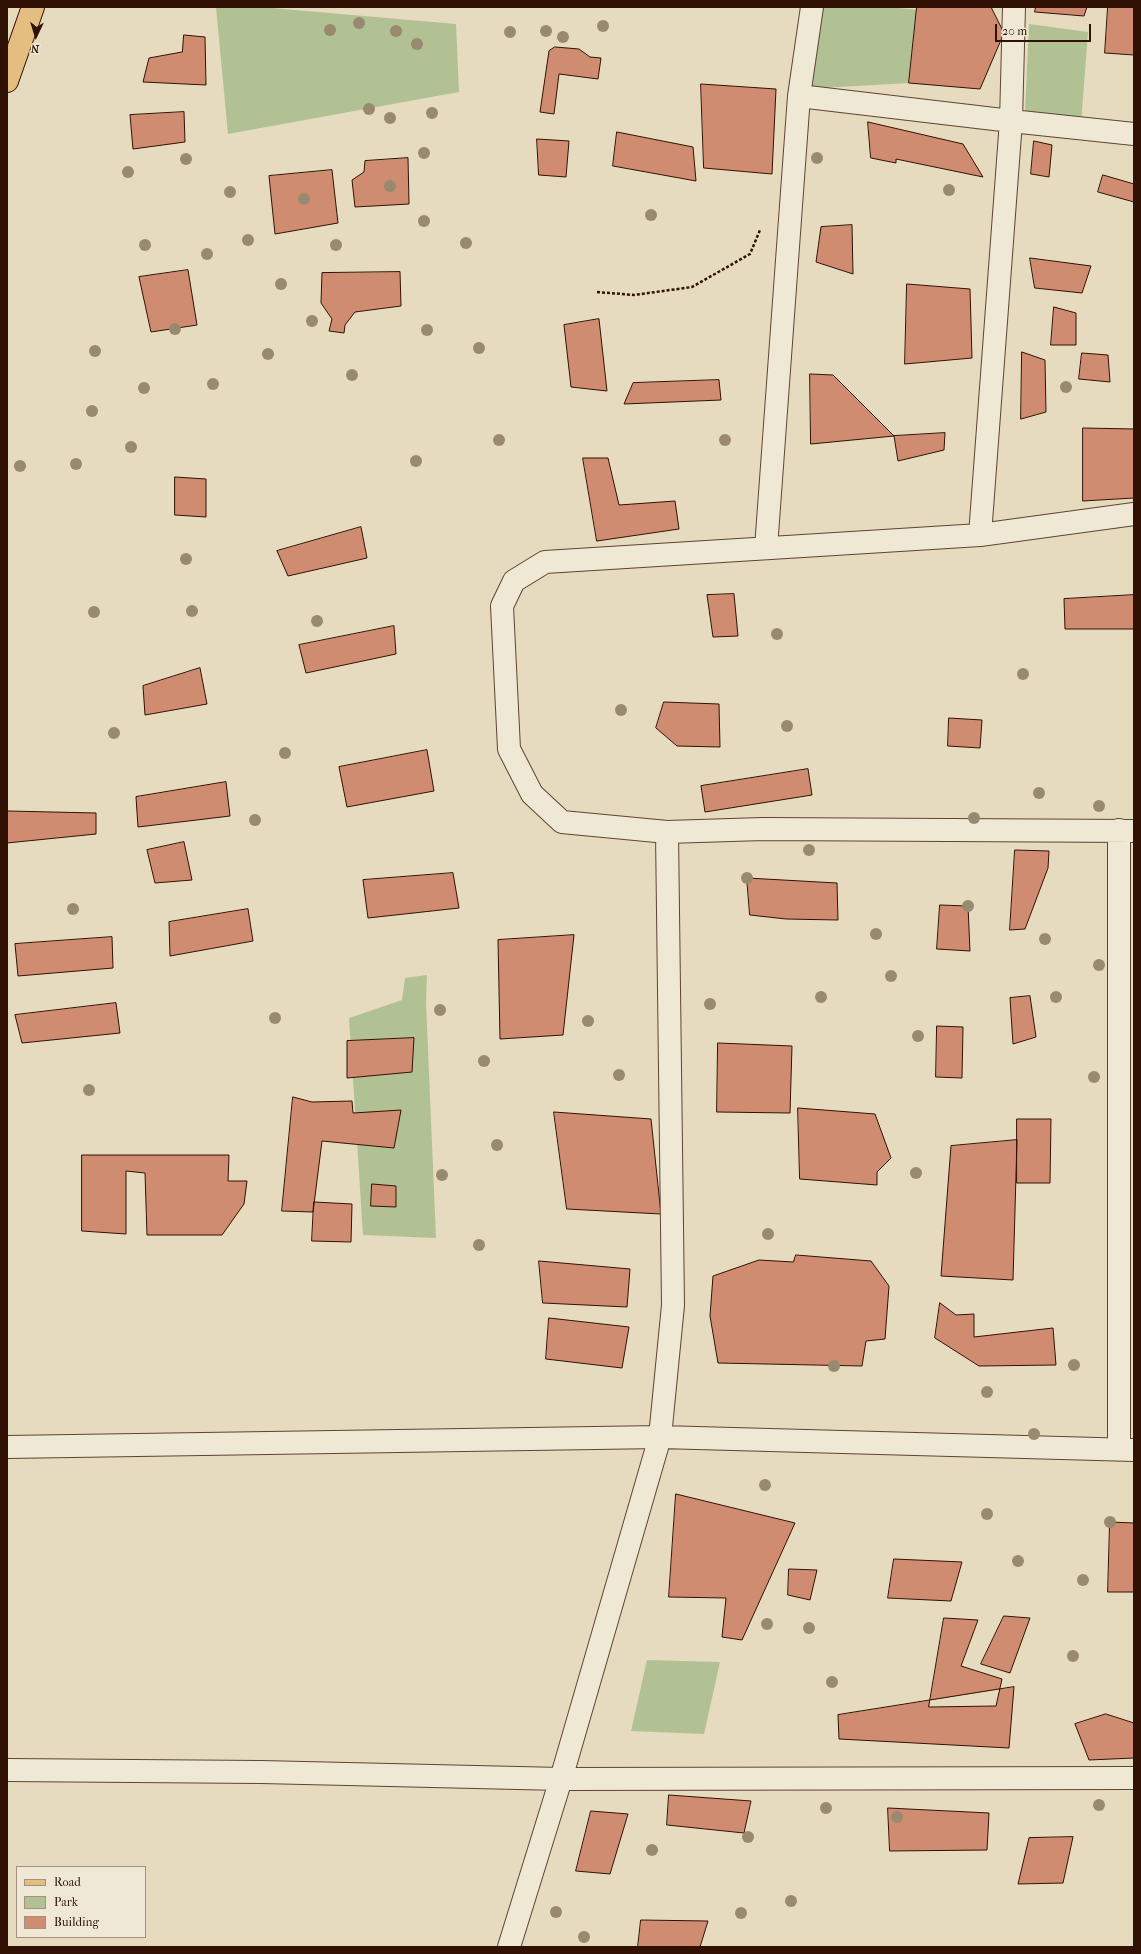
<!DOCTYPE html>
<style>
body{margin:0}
#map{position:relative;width:1141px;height:1954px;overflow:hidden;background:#e6dbbf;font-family:"IM FELL French Canon",serif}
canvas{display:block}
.frame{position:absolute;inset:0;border:8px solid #311103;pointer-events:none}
.legend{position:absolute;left:16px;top:1866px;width:130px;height:72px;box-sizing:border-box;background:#efe8d5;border:1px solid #a39281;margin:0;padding:5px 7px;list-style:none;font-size:12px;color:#311103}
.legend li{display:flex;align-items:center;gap:8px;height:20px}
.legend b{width:20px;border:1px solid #a39281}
.north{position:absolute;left:16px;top:16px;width:40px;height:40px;-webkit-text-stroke:3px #efe8d5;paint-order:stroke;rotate:184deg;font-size:11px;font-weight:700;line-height:16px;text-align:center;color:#311103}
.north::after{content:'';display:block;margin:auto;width:14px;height:18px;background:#311103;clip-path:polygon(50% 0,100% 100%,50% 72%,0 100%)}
.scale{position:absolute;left:995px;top:24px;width:96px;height:18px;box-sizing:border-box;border:2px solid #311103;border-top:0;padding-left:5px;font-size:12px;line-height:14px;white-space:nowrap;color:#311103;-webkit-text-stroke:3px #efe8d5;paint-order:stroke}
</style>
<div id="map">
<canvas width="1141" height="1954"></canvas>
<div class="frame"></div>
<ul class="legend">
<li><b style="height:5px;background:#e3be80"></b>Road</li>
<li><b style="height:11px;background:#b2c194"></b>Park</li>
<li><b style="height:11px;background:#cf8c71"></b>Building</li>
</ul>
<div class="north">N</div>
<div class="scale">20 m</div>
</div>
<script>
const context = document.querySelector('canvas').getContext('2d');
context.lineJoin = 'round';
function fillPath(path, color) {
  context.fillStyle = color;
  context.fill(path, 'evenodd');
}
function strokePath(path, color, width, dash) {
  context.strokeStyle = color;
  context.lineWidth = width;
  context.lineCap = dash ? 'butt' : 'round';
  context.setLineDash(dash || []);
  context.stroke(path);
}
const green = new Path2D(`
 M216,7H260L456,24L459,92L228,134Z
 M812,7H891L917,10L909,83L804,89Z
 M1029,24L1088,32L1081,124L1025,113Z
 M427,975L426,1002L436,1238L363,1235L349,1018L402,1000L405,978Z
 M647,1660L720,1662L704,1734L631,1731Z`);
const building = new Path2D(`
 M917,7H991L1004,33L980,89L909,83Z
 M1036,7H1087L1084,16L1035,12Z
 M1108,7H1134V55L1105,53Z
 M184,35L205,37L206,85L143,82L149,58L182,52Z
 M555,47L579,49L590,57L601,58L598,79L559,74L554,114L540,112L549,51Z
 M701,84L776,89L772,174L704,168Z
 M184,112L185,142L133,149L130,115Z
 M868,122L963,144L983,177L896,159V163L871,158Z
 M617,132L693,147L696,181L613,166Z
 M537,139L569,141L566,177L539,175Z
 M1034,141L1052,145L1049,177L1031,174Z
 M408,158L409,204L355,207L352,180L364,172L365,161Z
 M332,170L338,223L275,234L269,176Z
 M1103,175L1134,184V202L1098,192Z
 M852,225L853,274L816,262L821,227Z
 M1030,258L1091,266L1082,293L1035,288Z
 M188,270L197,325L151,332L139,277Z
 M400,272L401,306L355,312L345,325L344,333L329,331L332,319L321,303L322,273Z
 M907,284L970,289L972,358L905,364Z
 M1054,307L1076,313V345H1051Z
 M599,319L607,391L571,387L564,325Z
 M1022,352L1045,360L1046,412L1021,419Z
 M1082,353L1108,355L1110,382L1079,379Z
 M810,374L833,375L894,436L811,444Z
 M719,380L721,400L624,404L633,383Z
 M1083,428L1134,429V498L1083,501Z
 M945,433L944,450L898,461L894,436Z
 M583,458H608L619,505L675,501L679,529L597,541Z
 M175,477L206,479V517L175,515Z
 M361,527L367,558L288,576L277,551Z
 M734,594L738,636L713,637L707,595Z
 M1134,595V629H1065L1064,599Z
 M394,626L396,654L306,673L299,645Z
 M200,668L207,704L145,715L143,686Z
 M664,702L719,704L720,747L677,746L656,728Z
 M949,718L982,720L980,748L948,746Z
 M427,750L434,791L347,807L339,767Z
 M808,769L812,795L705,812L701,786Z
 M226,782L230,816L138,827L136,797Z
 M8,811L96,813V834L7,843Z
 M184,842L192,880L155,883L147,850Z
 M1015,850L1049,851L1048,868L1025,929L1010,930Z
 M453,873L459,908L368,918L363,880Z
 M747,878L837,883L838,920L786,919L750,915Z
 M940,905L968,906L970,951L937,949Z
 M248,909L253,941L170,956L169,922Z
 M574,935L563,1035L500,1039L498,940Z
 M112,937L113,968L18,976L15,944Z
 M1030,996L1036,1037L1013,1044L1010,998Z
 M116,1003L120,1033L22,1043L15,1015Z
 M937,1026L963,1027L962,1078L936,1077Z
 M414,1038L412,1072L347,1078V1041Z
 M718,1043L792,1046L790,1113L717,1112Z
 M293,1097L312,1102L352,1101L353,1113L401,1110L394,1148L322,1141L313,1212L282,1211Z
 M798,1108L875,1114L891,1158L877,1172V1185L800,1179Z
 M554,1112L651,1119L661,1214L567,1209Z
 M1017,1119H1051L1050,1183H1017Z
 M1017,1140L1013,1280L941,1276L951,1146Z
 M82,1155H229L228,1181H247L244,1204L222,1235H147L145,1173L126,1171V1234L82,1231Z
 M372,1184L396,1186V1207L371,1206Z
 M314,1202L352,1204L351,1242L312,1241Z
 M796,1255L871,1261L889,1286L885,1339L866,1341L862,1366L718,1363L710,1316L713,1276L759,1260L793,1262Z
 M539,1261L630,1269L627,1307L543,1303Z
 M940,1303L956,1315L974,1314V1337L1053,1328L1056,1365L979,1366L935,1338Z
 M549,1318L629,1327L622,1368L546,1359Z
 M676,1494L795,1523L742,1640L722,1637L726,1598L669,1597Z
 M1110,1522L1134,1523V1592H1108Z
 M894,1559L962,1562L951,1601L888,1598Z
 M789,1569L817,1570L810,1600L788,1595Z
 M1004,1616L1030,1618L1010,1673L981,1664Z
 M944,1618L978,1620L961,1666L1002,1679L996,1706L929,1707Z
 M1014,1687L1009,1748L839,1739L838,1715Z
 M1106,1714L1134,1723V1758L1089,1760L1075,1724Z
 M669,1795L751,1801L744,1833L667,1825Z
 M888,1808L989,1813L987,1850L890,1851Z
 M591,1811L628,1814L610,1874L576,1871Z
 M1073,1837L1063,1883L1018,1884L1029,1838Z
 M641,1920L708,1921L700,1947H638Z`);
const path = new Path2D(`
 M597,292L634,295L692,287L750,254L760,230`);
const street = new Path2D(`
 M812,7L799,96L1011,121L980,535
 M1014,7L1011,121L1134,134
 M1134,514L980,535L545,562L514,581L502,606L509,749L532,794L562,822L667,832L763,829L1134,831
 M766,548L799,96
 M1119,830V1449
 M7,1447L660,1437L1134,1450
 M7,1770L261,1772L561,1779L1134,1778
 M509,1947L561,1779L660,1437L673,1305L667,832`);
const primary = new Path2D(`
 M7,81L33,7`);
const trees = [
 [359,23],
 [603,26],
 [330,30],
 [396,31],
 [546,31],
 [510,32],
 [563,37],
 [417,44],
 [369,109],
 [432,113],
 [390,118],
 [424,153],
 [817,158],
 [186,159],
 [128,172],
 [390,186],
 [949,190],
 [230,192],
 [304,199],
 [651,215],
 [424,221],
 [248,240],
 [466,243],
 [145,245],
 [336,245],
 [207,254],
 [281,284],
 [312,321],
 [175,329],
 [427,330],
 [479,348],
 [95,351],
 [268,354],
 [352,375],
 [213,384],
 [1066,387],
 [144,388],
 [92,411],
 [499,440],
 [725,440],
 [131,447],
 [416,461],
 [76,464],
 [20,466],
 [186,559],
 [192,611],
 [94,612],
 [317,621],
 [777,634],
 [1023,674],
 [621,710],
 [787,726],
 [114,733],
 [285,753],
 [1039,793],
 [1099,806],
 [974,818],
 [255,820],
 [809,850],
 [747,878],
 [968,906],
 [73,909],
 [876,934],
 [1045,939],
 [1099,965],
 [891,976],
 [821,997],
 [1056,997],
 [710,1004],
 [440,1010],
 [275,1018],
 [588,1021],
 [918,1036],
 [484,1061],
 [619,1075],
 [1094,1077],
 [89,1090],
 [497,1145],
 [916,1173],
 [442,1175],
 [768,1234],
 [479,1245],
 [1074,1365],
 [834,1366],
 [987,1392],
 [1034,1434],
 [765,1485],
 [987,1514],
 [1110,1522],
 [1018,1561],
 [1083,1580],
 [767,1624],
 [809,1628],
 [1073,1656],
 [832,1682],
 [1099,1805],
 [826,1808],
 [897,1817],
 [748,1837],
 [652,1850],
 [791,1901],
 [556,1912],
 [741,1913],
 [584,1937]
];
fillPath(green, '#b2c194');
fillPath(building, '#cf8c71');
strokePath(building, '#311103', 1);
strokePath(street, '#5e4432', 24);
strokePath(primary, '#311103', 24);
strokePath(path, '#311103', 2.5, [3, 2]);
strokePath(street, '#efe8d5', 22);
strokePath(primary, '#e3be80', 22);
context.fillStyle = '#98896f';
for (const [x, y] of trees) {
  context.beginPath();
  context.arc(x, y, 6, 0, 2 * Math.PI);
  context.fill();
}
</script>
